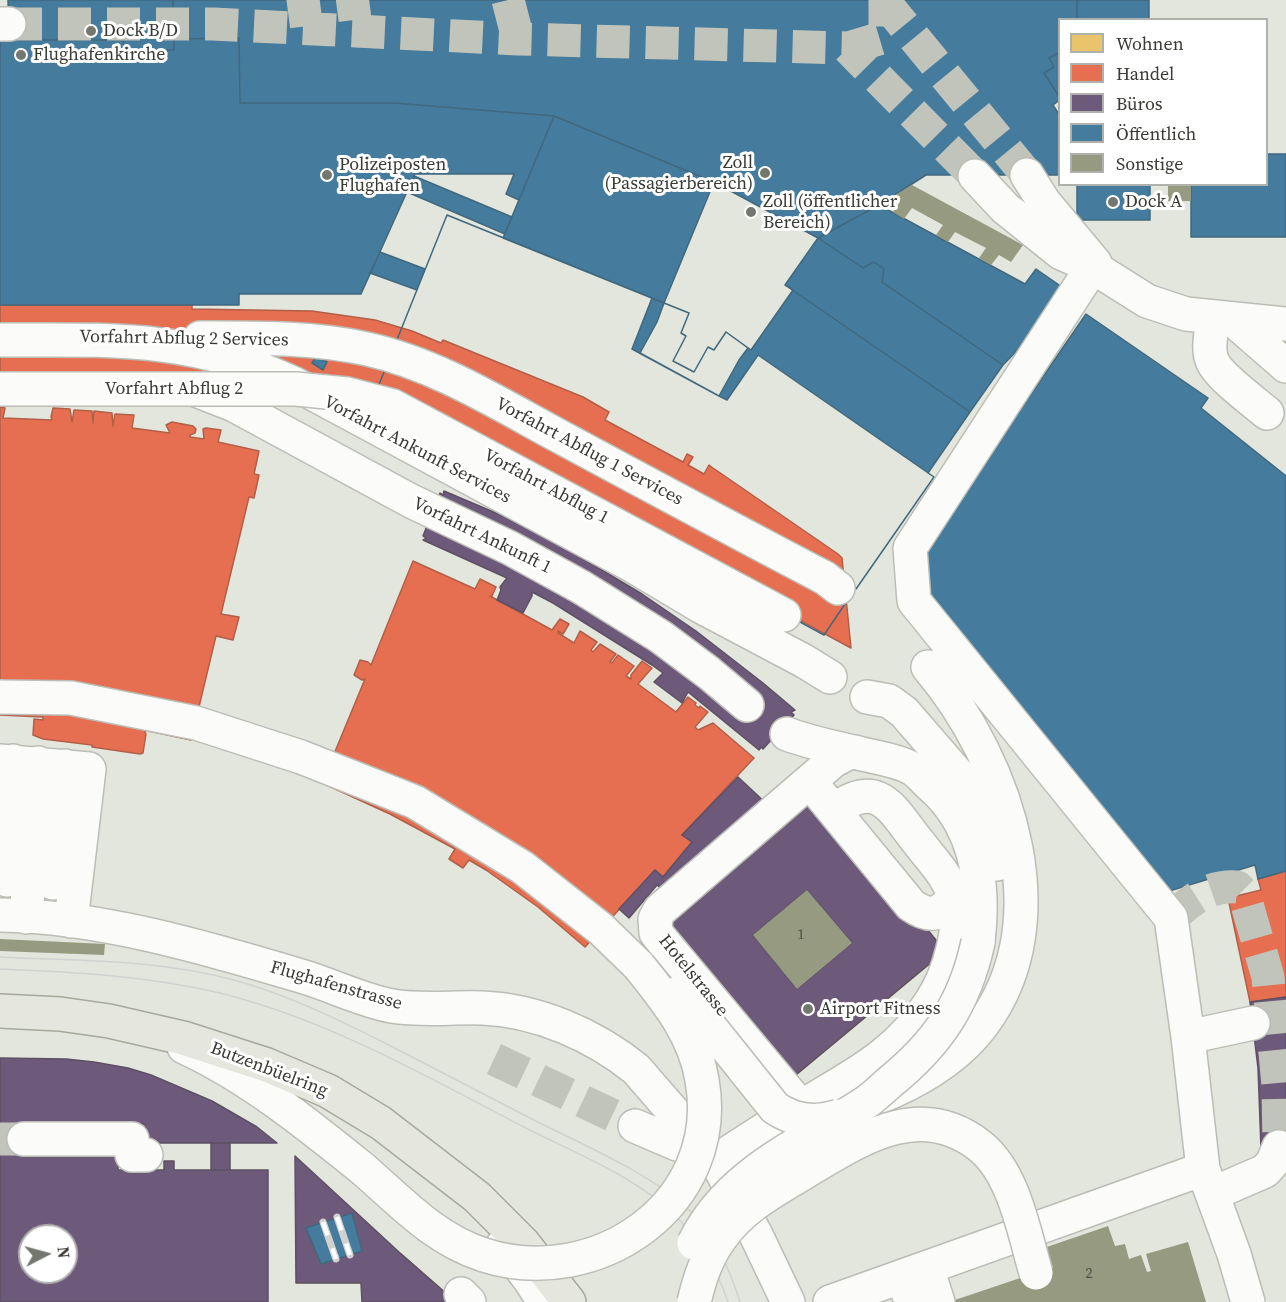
<!DOCTYPE html>
<meta charset="utf-8">
<style>
body{margin:0}
#map{position:relative;width:1286px;height:1302px;overflow:hidden;background:#e3e6dc;font-family:"Source Serif 4",serif}
canvas{display:block}
.legend{position:absolute;left:1058px;top:18px;width:210px;height:168px;box-sizing:border-box;background:#fff;border:2px solid #afb1ad;margin:0;padding:8px 10px;list-style:none;font-size:18px;color:#383b33}
.legend li{display:flex;align-items:center;gap:12px;height:30px}
.legend b{width:30px;border:2px solid #afb1ad}
.north{position:absolute;left:18px;top:1224px;width:60px;height:60px;box-sizing:border-box;background:#fff;border:2px solid #afb1ad;border-radius:50%;rotate:84deg;font-size:16px;font-weight:700;line-height:24px;text-align:center;color:#383b33}
.north::after{content:'';display:block;margin:auto;width:21px;height:27px;background:#74776e;clip-path:polygon(50% 0,100% 100%,50% 72%,0 100%)}
</style>
<div id="map">
<canvas width="1286" height="1302"></canvas>
<ul class="legend">
<li><b style="height:16px;background:#e9c46a"></b>Wohnen</li>
<li><b style="height:16px;background:#e76f51"></b>Handel</li>
<li><b style="height:16px;background:#6d597a"></b>Büros</li>
<li><b style="height:16px;background:#457b9d"></b>Öffentlich</li>
<li><b style="height:16px;background:#959a80"></b>Sonstige</li>
</ul>
<div class="north">N</div>
</div>
<script>
const context = document.querySelector('canvas').getContext('2d');
context.lineJoin = 'round';
function fillPath(path, color) {
  context.fillStyle = color;
  context.fill(path, 'evenodd');
}
function strokePath(path, color, width, dash) {
  context.strokeStyle = color;
  context.lineWidth = width;
  context.lineCap = dash ? 'butt' : 'round';
  context.setLineDash(dash || []);
  context.stroke(path);
}
function write(font, color, halo, rows, align = 'center') {
  context.font = font + ' "Source Serif 4",serif';
  context.lineWidth = 6;
  context.setLineDash([]);
  context.textBaseline = 'middle';
  context.strokeStyle = halo;
  context.fillStyle = color;
  for (const [text, x, y, turn = 0] of rows) {
    context.save();
    context.translate(x, y);
    context.rotate((+turn || 0) * Math.PI / 180);
    context.textAlign = isNaN(turn) ? turn : align;
    if (halo) context.strokeText(text, 0, 0);
    context.fillText(text, 0, 0);
    context.restore();
  }
}
const homes = new Path2D(`
 M817,796L945,951L791,1079L662,925Z
 M796,813L848,868L854,867L858,869L860,875L858,880L925,967L791,1079L679,945L699,928L683,908Z
 M400,1253L456,1302H381L379,1273Z`);
const shops = new Path2D(`
 M874,262L884,269L882,282L886,284L871,306L857,312L855,311L852,314L842,308L845,304L843,303L844,288L859,266L863,268Z
 M874,262L884,269L882,282L872,287L862,280L863,268Z
 M0,305H192V309L312,311L375,320L412,331L441,343L443,340L583,397L609,412L605,420L683,462L687,454L693,457L688,465L704,474L709,465L713,468L838,554L842,558L851,648L418,414L397,405L0,387Z
 M0,407L5,408L3,418L52,420L51,417L53,408L70,409L72,422L74,410L92,411L93,423L94,411L112,413L113,426L115,414L134,415L132,428L170,433L166,425L172,422L193,426L196,429L195,433L190,435V437L204,439L203,429L206,428L221,430L218,442L259,451L254,474L259,475L254,498L249,497L221,614L239,617L233,640L216,636L191,740L144,730L146,734L143,753L140,754L92,747V745L43,739L33,735L34,719L43,720V717L0,715Z
 M1286,538V758L1226,810L1116,677Z
 M413,561L475,589L480,579L496,587L492,596H490L552,630L560,619L569,624L563,634L558,631V633L574,643L580,631L597,642L591,650L593,652L600,644L616,654L610,662L612,663L618,655L634,666L626,676L631,679V675L642,661L652,668L638,684L676,712L688,697L696,703L695,705L699,708L700,706L708,712L695,727L698,730L713,723L754,758L682,835L692,842L663,877L655,870L585,947L538,907L486,870L469,860L463,868L449,859L455,849L390,814L322,783L365,679L362,680L354,675L360,660L368,662L371,665Z
 M1286,871V997L1250,1002L1228,898L1261,890L1258,879Z`);
const offices = new Path2D(`
 M444,491L503,516L560,545L642,594L696,631L763,683L795,710L791,712L794,715L763,749L761,747L759,750L688,692L682,703L654,682L663,673L652,665L553,603L532,592V596L523,613L497,600L501,590L500,587L507,578L423,540L426,538L423,536L440,493L443,495Z
 M738,777L786,822L683,908L657,885L629,918L619,909L655,870L663,877L692,842L682,835Z
 M817,796L945,951L791,1079L662,925ZM807,890L852,943L797,989L753,935Z
 M1286,997V1147L1261,1148L1258,1068L1250,1002Z
 M0,1058L66,1059L94,1062L128,1068L151,1075L212,1101L257,1127L277,1143H145V1124L0,1125Z
 M0,1125H25L24,1152H0Z
 M211,1143H230V1170H211Z
 M0,1152H118V1170H164V1161H174V1170H268V1302H0ZM30,1236H66V1272H30Z
 M295,1156L400,1253L456,1302H362L361,1283H296Z`);
const public = new Path2D(`
 M8,0H173L174,50H124L123,40H9Z
 M173,0H1077V20H1060V52L1049,58L1054,67L1044,73L1060,98V100L1053,105L1060,116V175H926L879,205L818,238L714,182L554,116L394,103H240L239,38L174,39Z
 M1077,0H1149V20H1077Z
 M239,38L240,103H394L554,116L519,200L506,194L514,174H415L361,294H239V305H0V40H123L124,50H174V39Z
 M1060,52V98L1044,73L1054,67L1049,58Z
 M554,116L714,182L664,303L503,238Z
 M1266,154H1286V237H1191V184H1266Z
 M414,176L512,217L505,234L407,192Z
 M714,182L818,238L785,285L970,412L928,473L934,477L856,589L854,587L843,602L845,604L824,635L376,392L447,215L664,303Z
 M714,182L818,238L785,285L793,290L751,350L726,332L714,350L708,347L694,372L673,361L686,336L681,333L689,313L664,303Z
 M1077,184H1150V220H1077Z
 M879,205L1025,284L1036,269L1062,287L1038,329L1003,365L882,282L884,269L874,262L863,268L818,238Z
 M447,215L652,298L632,349L719,396L727,400L758,355L934,477L856,589L854,587L843,602L845,604L824,635L376,392Z
 M818,238L863,268L874,262L884,269L882,282L1003,365L970,412L785,285Z
 M380,252L425,269L417,290L370,273Z
 M664,303L689,313L681,333L686,336L673,361L694,372L708,347L714,350L726,332L748,348L739,360L719,396L640,353L657,322Z
 M1086,314L1208,398L1201,408L1286,476V871L1258,879L1255,865L1166,892L924,594L922,553Z
 M316,356L327,362L323,370L312,363Z
 M352,1213L362,1251L321,1264L306,1228Z`);
const building = new Path2D(`
 M1168,184H1191V201H1168Z
 M912,185L1023,245L1011,262L999,255L991,265L979,258L986,248L955,232L948,242L936,235L943,225L912,208L904,219L893,212L900,202L892,197Z
 M807,890L852,943L797,989L753,935Z
 M0,939L105,944L104,955L0,951Z
 M1108,1226L1115,1246L1125,1244L1129,1259L1141,1255L1147,1272L1151,1271L1146,1254L1188,1242L1206,1302H949L1047,1269L1041,1249Z`);
const minorTunnel = new Path2D(`
 M508,0L518,39
 M883,0L1027,175
 M288,12L381,0
 M9,24H213L518,39L848,48L975,176
 M848,48L885,37V0
 M1171,918C1192,900 1208,885 1237,887L1244,894L1268,977L1278,1085L1279,1147
 M494,1059L635,1126
 M0,1139H24`);
const minor = new Path2D(`
 M0,24H9
 M1027,175L1044,202L1095,263L910,548L914,601L1171,918L1188,1037L1203,1169L1234,1254L1248,1302
 M975,176L1005,208L1061,253L1093,267L1147,301L1186,314L1286,324
 M1213,318C1212,330 1207,348 1212,360C1217,375 1254,402 1267,413
 M1232,319L1286,366
 M200,338C255,338 313,337 367,349C435,364 496,402 557,435C646,483 735,531 825,578L838,588
 M0,340C111,340 192,335 295,384L635,567L702,607L804,661L830,677
 M193,389L234,405L411,501L510,548L581,587L661,637L709,673L747,705
 M347,394L393,406L784,615
 M0,697L71,698L196,723L301,757L415,802L522,867L601,929L639,966
 M867,697L889,701L904,712L968,786L985,822L997,864
 M787,734C811,743 837,748 862,754C878,758 896,760 911,768C917,771 923,778 928,783C976,823 985,883 978,942
 M0,761L89,769L71,921
 M820,794L911,905C931,919 940,915 954,896
 M7,880L13,761
 M53,883L65,766
 M0,915C99,916 207,948 301,976C332,985 360,1000 392,1006C422,1011 452,1007 482,1008C537,1010 594,1035 636,1069L716,1161L756,1235L788,1302
 M26,917L38,763
 M1188,1037L1253,1023
 M184,1047C249,1077 307,1124 363,1169
 M879,1097C914,1083 949,1063 974,1035C1066,929 1008,761 928,667
 M801,1107L656,933L655,919L660,910L833,761L848,753L855,752
 M635,1126L677,1144L697,1139
 M24,1139H132V1155H146
 M716,1161C745,1142 774,1123 804,1105C856,1074 898,1054 932,1000C949,973 963,927 954,896C948,876 931,859 919,843C893,812 881,776 834,810
 M1212,1194L1265,1171L1273,1162L1279,1147
 M503,1245L530,1280L544,1302
 M927,1268L938,1302
 M903,1276L911,1302
 M461,1294L469,1302
 M830,1302L1203,1169`);
const major = new Path2D(`
 M0,1011L60,1014L109,1021L183,1038L267,1065L328,1091L381,1123L477,1197L524,1244L569,1302`);
const tram = new Path2D(`
 M0,957C77,961 155,959 230,979C284,993 335,1018 385,1043C433,1068 482,1093 530,1118C579,1143 648,1172 687,1208C714,1234 729,1267 740,1302
 M0,969C74,972 148,976 220,993C329,1020 427,1077 526,1128C573,1152 627,1173 667,1208C696,1234 716,1266 728,1302`);
const rail = new Path2D(`
 M337,1217L350,1255
 M323,1222L336,1259`);
const minorBridge = new Path2D(`
 M0,389H296L347,394
 M678,993L691,1003L775,1108C795,1121 815,1124 839,1116
 M363,1169C401,1202 434,1239 484,1255C596,1291 724,1204 702,1080C695,1035 667,1001 639,966
 M694,1243C729,1172 802,1144 865,1103C874,1097 882,1089 890,1082C938,1043 965,1003 978,942
 M694,1302C700,1277 707,1256 722,1236C743,1207 775,1190 805,1172C859,1140 919,1098 980,1146C1014,1173 1024,1232 1036,1273`);
const markers = [
 [91,31,6,"#74776e"],
 [21,55,6,"#74776e"],
 [765,173,6,"#74776e"],
 [327,175,6,"#74776e"],
 [1113,202,6,"#74776e"],
 [751,212,6,"#74776e"],
 [808,1009,6,"#74776e"]
];
const numberNames = [
 ["1",801,935],
 ["2",1089,1274]
];
const poiNames = [
 ["Dock B/D",103,31],
 ["Flughafenkirche",33,55],
 ["Zoll",753,163,"right"],
 ["(Passagierbereich)",753,184,"right"],
 ["Polizeiposten",339,165],
 ["Flughafen",339,186],
 ["Zoll (öffentlicher",763,202],
 ["Bereich)",763,223],
 ["Dock A",1125,202],
 ["Airport Fitness",820,1009]
];
const streetNames = [
 ["Vorfahrt Abflug 2 Services",184,339,1],
 ["Vorfahrt Abflug 2",174,389],
 ["Vorfahrt Ankunft Services",417,450,28],
 ["Vorfahrt Abflug 1 Services",589,452,28],
 ["Vorfahrt Abflug 1",546,487,28],
 ["Vorfahrt Ankunft 1",482,536,26],
 ["Hotelstrasse",693,976,51],
 ["Flughafenstrasse",336,986,16],
 ["Butzenbüelring",269,1070,21]
];
fillPath(homes, '#e9c46a');
strokePath(homes, '#b49b5a', 1.5);
fillPath(shops, '#e76f51');
strokePath(shops, '#b25f48', 1.5);
fillPath(offices, '#6d597a');
strokePath(offices, '#5d5065', 1.5);
fillPath(public, '#457b9d');
strokePath(public, '#41687d', 1.5);
fillPath(building, '#959a80');
strokePath(minorTunnel, '#c1c4ba', 33, [33, 16]);
strokePath(minor, '#bbbdb6', 36);
strokePath(major, '#a5aa9b', 36);
strokePath(minor, '#fbfbfa', 33);
strokePath(major, '#e5e7df', 33);
strokePath(tram, '#d1d2cf', 1.5);
strokePath(rail, '#d1d2cf', 7);
strokePath(rail, '#fff', 4.5, [14]);
strokePath(minorBridge, '#bbbdb6', 36, []);
strokePath(minorBridge, '#fbfbfa', 33);
for (const [x, y, r, color] of markers) {
  const dot = new Path2D();
  dot.arc(x, y, r, 0, 2 * Math.PI);
  context.fillStyle = color;
  context.fill(dot);
  strokePath(dot, '#fff', 2);
}
write('15px', '#4f5346', null, numberNames);
write('18px', '#383b33', '#fff', poiNames, 'left');
write('18px', '#383b33', '#fff', streetNames);
</script>
